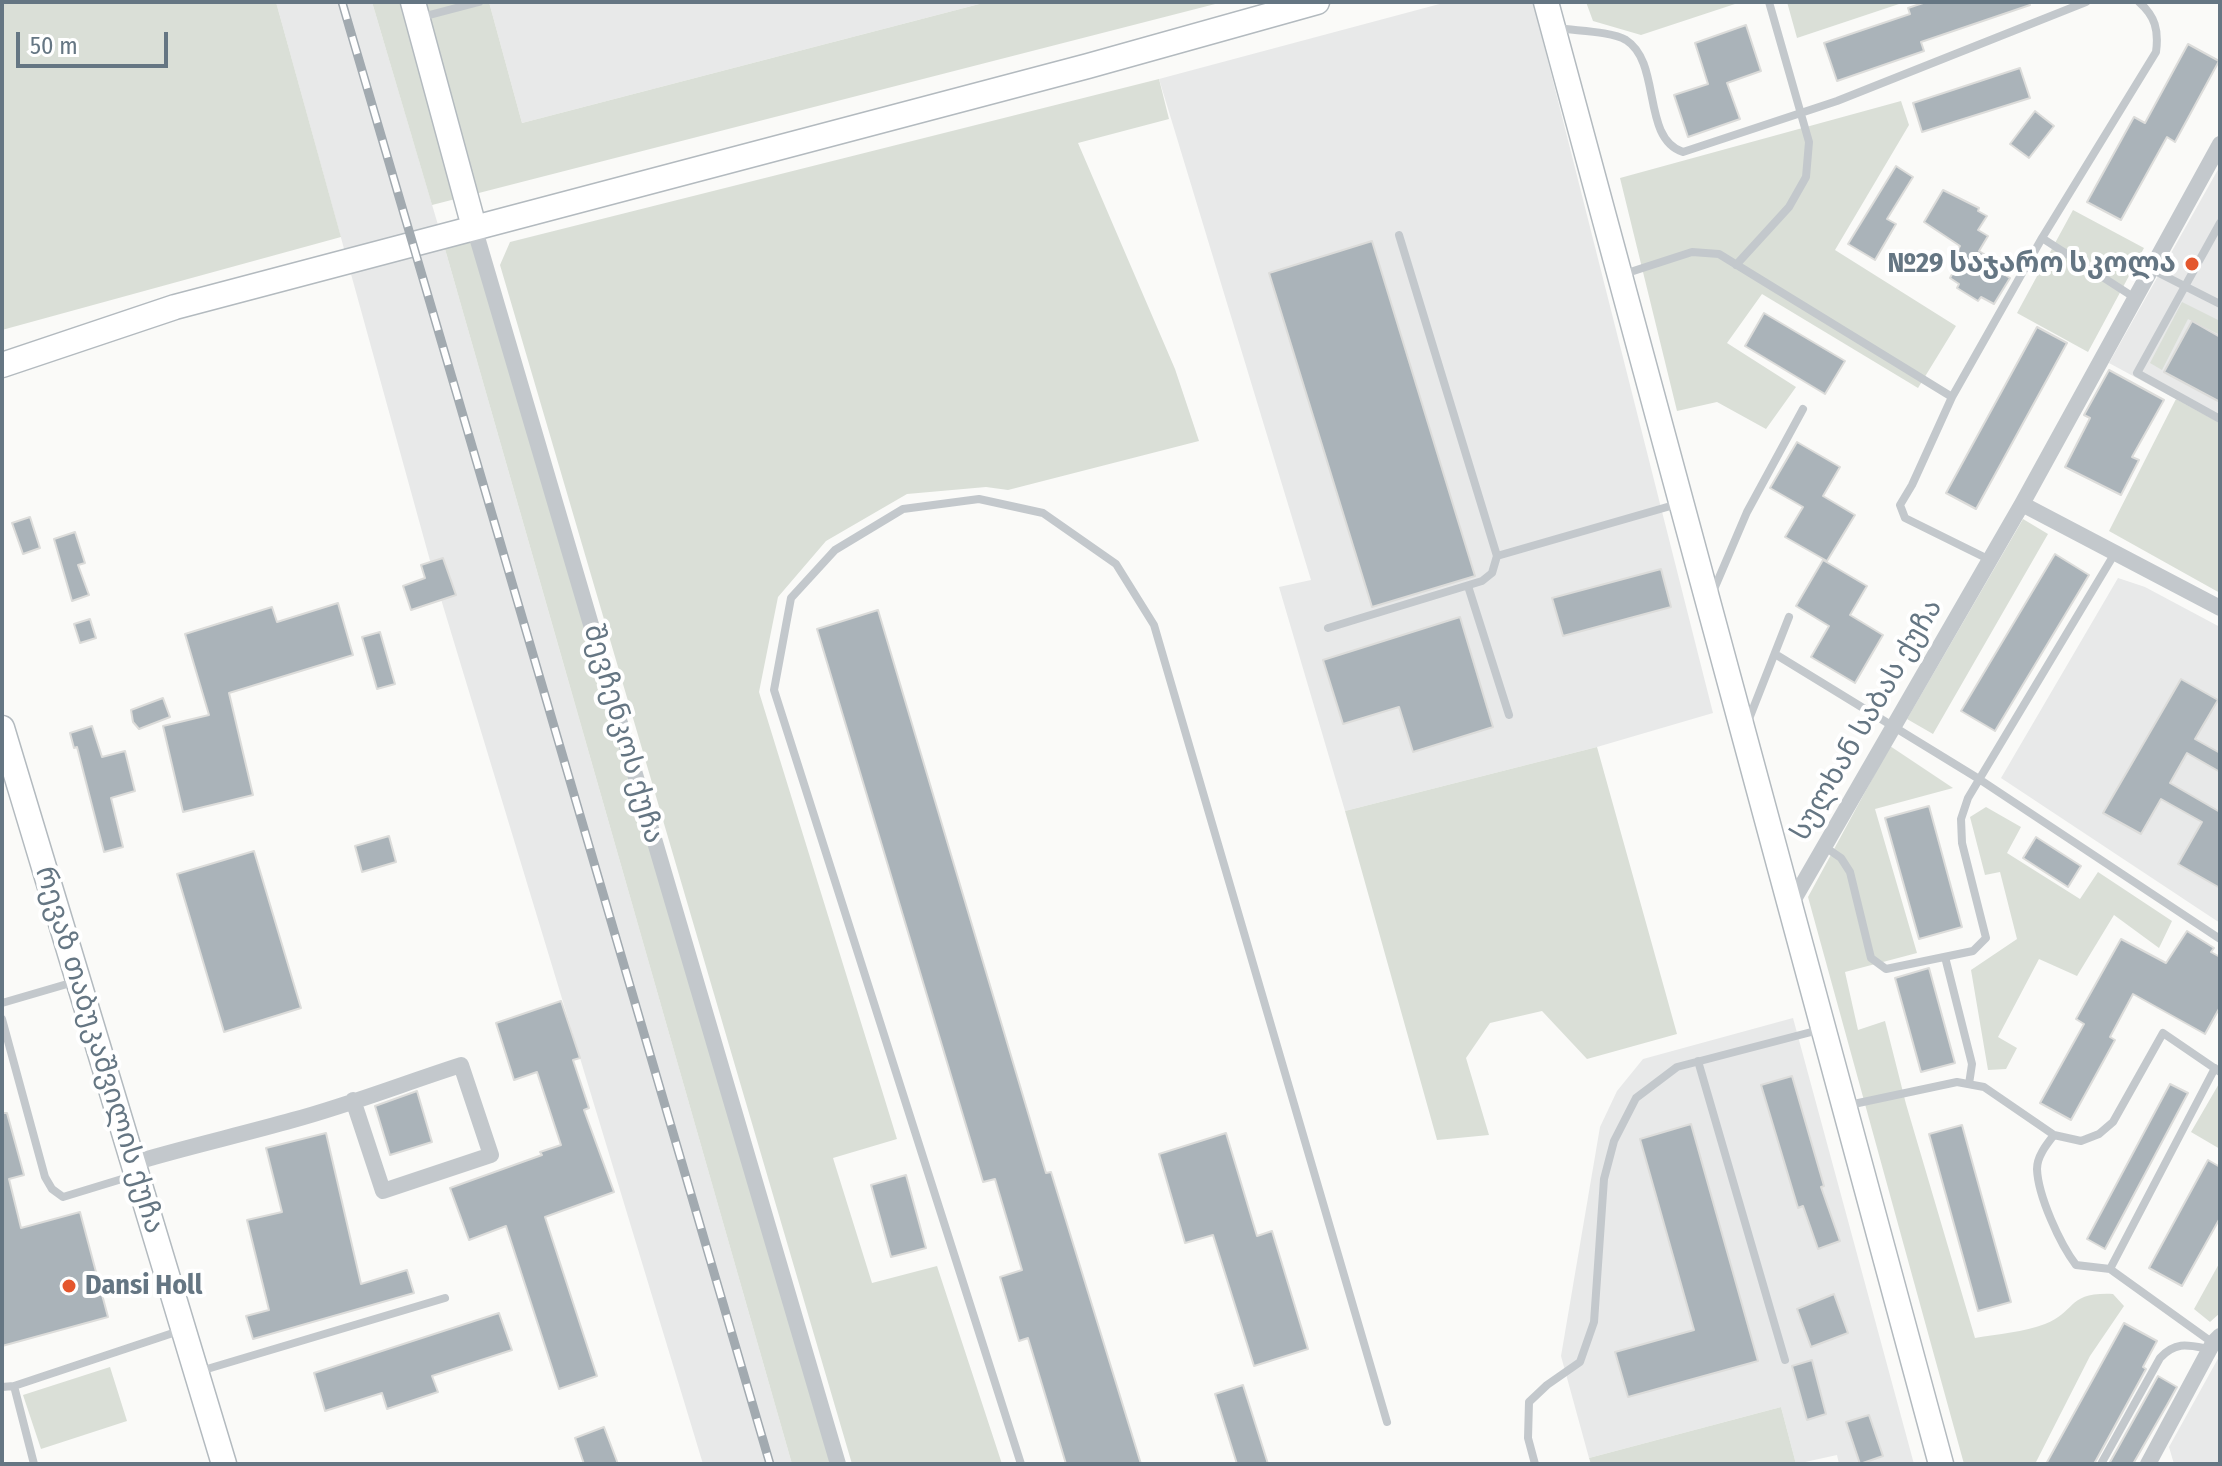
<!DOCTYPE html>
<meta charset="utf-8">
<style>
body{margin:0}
#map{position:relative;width:2222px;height:1466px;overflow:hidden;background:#fafaf8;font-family:"Fira Sans Condensed",sans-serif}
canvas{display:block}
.frame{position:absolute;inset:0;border:4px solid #657683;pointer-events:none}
.scale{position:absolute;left:16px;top:32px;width:152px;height:36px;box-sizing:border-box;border:4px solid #657683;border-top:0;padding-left:10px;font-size:24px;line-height:28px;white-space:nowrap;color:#657683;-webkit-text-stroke:6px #fff;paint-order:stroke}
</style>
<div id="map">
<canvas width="2222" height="1466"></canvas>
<div class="frame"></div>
<div class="scale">50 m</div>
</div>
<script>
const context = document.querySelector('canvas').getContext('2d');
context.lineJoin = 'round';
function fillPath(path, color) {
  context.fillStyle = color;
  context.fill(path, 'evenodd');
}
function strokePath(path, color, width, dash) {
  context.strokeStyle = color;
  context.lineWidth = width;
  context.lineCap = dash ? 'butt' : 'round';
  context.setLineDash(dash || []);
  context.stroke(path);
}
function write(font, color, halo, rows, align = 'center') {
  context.font = font + ' "Fira Sans Condensed","Noto Sans Georgian",sans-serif';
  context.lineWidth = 8;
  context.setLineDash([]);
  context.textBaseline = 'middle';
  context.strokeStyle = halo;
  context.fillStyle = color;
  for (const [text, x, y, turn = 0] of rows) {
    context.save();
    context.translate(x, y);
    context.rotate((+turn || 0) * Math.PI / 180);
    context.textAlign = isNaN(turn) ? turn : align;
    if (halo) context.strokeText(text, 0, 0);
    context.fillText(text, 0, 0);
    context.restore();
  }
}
const built = new Path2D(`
 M276,2H372L441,235L792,1464H703L437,586Z
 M489,2H987L522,123Z
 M1447,2H1533L1713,713L1597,747L1345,811L1279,587L1311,580L1159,79Z
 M2220,166V423L2109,363Z
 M2118,578L2145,587L2220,627V923L2001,778Z
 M1793,1018L1914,1464H1839L1837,1455L1796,1464L1781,1407L1589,1458L1561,1356L1600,1127L1617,1091L1643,1059Z
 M2220,1355V1464H2174L2169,1447Z`);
const green = new Path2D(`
 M2,2H276L341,237L2,330Z
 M372,2H489L522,123L987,2H1223L432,205Z
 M1586,2H1741L1641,35L1593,21Z
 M1787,2H1905L1797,38Z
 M1159,79L1169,119L1078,143L1175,369L1199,441L1008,490L986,487L907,494L826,541L778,597L759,692L897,1139L833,1158L872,1283L937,1266L1002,1464H852L500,265L510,242Z
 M1901,101L1909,125L1835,250L1956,326L1918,388L1762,294L1727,343L1796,387L1766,429L1717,402L1677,411L1620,178Z
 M2073,210L2144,248L2088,352L2017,313Z
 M474,227L838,1464H792L441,235Z
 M2182,302L2220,321V335L2188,319L2162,370L2150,363Z
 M2176,399L2220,423V593L2109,531Z
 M2023,519L2048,534L1933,734L1907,719Z
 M1890,746L1953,788L1875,809L1917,953L1845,972L1858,1030L1885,1021L1906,1104L1975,1338C1998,1334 2024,1332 2045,1324C2077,1312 2066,1292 2113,1294L2124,1306L2090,1356L2035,1464H1964L1808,897Z
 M1597,747L1677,1034L1587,1059L1542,1011L1490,1023L1466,1058L1489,1135L1437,1140L1345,811Z
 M1986,807L2021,827L2007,853L2080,899L2098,872L2172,921L2159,948L2114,915L2077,976L2039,959L1998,1037L2017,1048L2006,1069L1988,1070L1971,970L2017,939L2000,872L1985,875L1970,817Z
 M2220,1082V1149L2191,1132Z
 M2220,1262V1313L2210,1322L2194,1309Z
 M110,1367L127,1421L41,1449L23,1395Z
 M1781,1407L1796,1464H1591L1589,1458Z`);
const building = new Path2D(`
 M1926,2H2029L2030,5L1921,42L1924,51L1837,81L1824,43L1910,14L1908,8Z
 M1746,25L1761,71L1727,83L1740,119L1688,137L1674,95L1708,84L1695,43Z
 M2188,44L2219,61L2175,142L2167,137L2121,220L2087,202L2134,117L2145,123Z
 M2020,68L2030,98L1922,132L1913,103Z
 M2035,111L2054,126L2029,158L2010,144Z
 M1896,166L1913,177L1887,219L1896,224L1875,260L1848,244Z
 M1943,190L1979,208L1978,211L1987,216L1978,230L1988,236L1979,251L2000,264L1997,270L2010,278L1994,304L1981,297L1978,301L1957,288L1959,284L1950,278L1956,267L1950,263L1960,246L1924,222Z
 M1372,241L1475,576L1372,607L1269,273Z
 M1764,313L1845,361L1825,394L1745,346Z
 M2192,321L2220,337V402L2164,372Z
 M2037,327L2067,343L1976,509L1946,493Z
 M2109,370L2164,400L2132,457L2139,460L2121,495L2065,467L2090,418L2084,415Z
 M1797,442L1840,467L1823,496L1855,515L1827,561L1785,537L1803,507L1770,488Z
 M30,517L40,548L23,554L12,523Z
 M75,532L85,563L78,565L89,595L72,601L54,539Z
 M2055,554L2089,575L1995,731L1961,711Z
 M443,558L456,595L411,610L403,586L425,578L421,565Z
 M1823,560L1867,586L1850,615L1883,635L1855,683L1811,657L1829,626L1796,606Z
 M1661,569L1671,607L1563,636L1552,598Z
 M338,603L353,655L229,693L253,795L183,812L163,726L209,715L185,634L272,607L277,622Z
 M878,610L1046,1173L1051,1172L1141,1464H1066L1028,1338L1019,1341L1000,1277L1022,1270L995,1179L983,1182L817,629Z
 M1460,617L1493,727L1413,752L1399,707L1343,724L1323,660Z
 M90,619L96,638L80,643L74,624Z
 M380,632L395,684L377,689L362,637Z
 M2181,679L2218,700L2195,739L2220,753V772L2187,753L2170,783L2220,812V888L2178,864L2202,822L2161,799L2141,834L2103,813Z
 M163,698L170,717L139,729L133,722L131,710Z
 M92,726L102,757L125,751L135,791L111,798L123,847L104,852L77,747L74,748L70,733Z
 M1929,806L1962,927L1919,939L1885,818Z
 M389,836L396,862L362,872L355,846Z
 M2036,837L2081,866L2068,887L2023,858Z
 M254,851L301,1008L224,1032L177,874Z
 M2187,931L2214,948L2211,952L2220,957V1007L2205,1034L2133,994L2110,1037L2115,1040L2071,1120L2040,1103L2084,1024L2076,1019L2121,939L2166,963Z
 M1929,968L1955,1063L1921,1072L1895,978Z
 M561,1001L580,1058L573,1060L589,1108L584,1110L614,1192L545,1217L597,1376L559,1389L506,1226L469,1240L450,1188L542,1155L540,1152L561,1145L537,1072L514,1080L496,1023Z
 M1792,1076L1824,1186L1821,1187L1840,1241L1818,1249L1803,1206L1798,1208L1761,1085Z
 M2170,1084L2188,1093L2105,1249L2087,1239Z
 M417,1091L432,1142L390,1155L375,1106Z
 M2,1113H7L24,1175L9,1179L21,1228L80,1212L108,1317L2,1346Z
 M1691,1124L1758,1361L1628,1397L1615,1352L1694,1330L1640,1139Z
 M1962,1125L2011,1302L1978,1311L1929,1134Z
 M326,1133L361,1284L407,1270L414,1293L253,1339L246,1316L269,1310L247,1220L282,1212L266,1148Z
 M1226,1133L1257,1236L1272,1231L1308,1349L1254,1366L1213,1235L1185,1243L1159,1154Z
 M2208,1160L2220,1167V1218L2182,1286L2149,1268Z
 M906,1175L926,1248L891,1257L871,1185Z
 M1834,1294L1848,1333L1811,1347L1797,1309Z
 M499,1313L512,1350L432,1376L438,1392L387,1409L382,1393L325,1411L314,1373Z
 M2124,1323L2157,1341L2143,1367L2146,1369L2094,1464H2046Z
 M1812,1360L1826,1414L1807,1420L1792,1366Z
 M2158,1376L2177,1387L2167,1405L2133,1464H2109Z
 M1243,1385L1268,1464H1237L1215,1394Z
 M1869,1415L1883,1456L1860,1464L1846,1422Z
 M604,1427L618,1464H584L575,1438Z`);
const lane = new Path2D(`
 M418,18L479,2
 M1558,28C1576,31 1611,31 1626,40C1662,63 1641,138 1683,152L1837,101L2086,2
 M2220,223L2137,373L2220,419
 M2042,238L2135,298
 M1736,265L1789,207L1806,177L1809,142L1769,2
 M2151,269L2220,304
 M1621,275L1692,252L1719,254L1952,397L1912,485L1900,505L1905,518L1990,560
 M1952,397L2042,238L2156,52C2159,30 2155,16 2139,2
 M1497,556L1681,503
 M1468,586L1509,715
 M1712,594L1747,512L1803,409
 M1328,628L1482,581L1492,573L1497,556L1399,235
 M1775,654L1979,779L2220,939
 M1747,724L1789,617
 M1825,847L1841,858L1850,872L1871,958L1886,969L1973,951L1986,938L1962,843L1961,819L1968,798L2115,553
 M1945,957L1972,1064L1969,1084
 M2,1003L74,982
 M2,1019L45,1177L52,1189L63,1197L135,1175
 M1698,1061L1785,1360
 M1849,1105L1957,1082L1984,1087L2054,1135L2081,1141L2099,1134L2113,1122L2163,1033L2220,1072
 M2054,1135C2047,1144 2037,1156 2037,1169C2038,1196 2060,1244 2076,1265L2110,1269L2213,1343
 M2110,1269L2215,1068
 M197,1372L445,1298
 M14,1386L34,1464
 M2,1387L14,1386L179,1331
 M1021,1464L774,690L791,598L835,550L903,509L979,499L1043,513L1116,564L1154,625L1387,1422
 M1535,1464L1528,1438L1529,1402L1547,1385L1580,1362L1594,1322L1604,1179L1614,1141L1636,1098L1677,1067L1819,1030
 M2101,1464L2160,1358C2176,1341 2188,1345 2209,1349`);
const street = new Path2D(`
 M474,227L838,1464
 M2022,504L2220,608
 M1790,906L2022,504L2220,144
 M133,1163C186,1147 240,1135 293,1120C349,1105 405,1083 461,1065L491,1155L383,1191L353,1100
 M2148,1464L2213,1343L2220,1336`);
const secondary = new Path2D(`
 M413,2L474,227
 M1546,2L1941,1464
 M2,365L175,307L1088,66L1317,2
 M2,728L224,1464`);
const rail = new Path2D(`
 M342,2L770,1464`);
const markers = [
 [2192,264,8,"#e4572e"],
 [69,1286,8,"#e4572e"]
];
const poiNames = [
 ["№29 საჯარო სკოლა",2176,264],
 ["Dansi Holl",85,1286,"left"]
];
const streetNames = [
 ["სულხან საბას ქუჩა",1867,720,-60],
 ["შევჩენკოს ქუჩა",623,734,74],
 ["რევაზ თაბუკაშვილის ქუჩა",99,1050,73]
];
fillPath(built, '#e8e9e9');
fillPath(green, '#dadfd7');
fillPath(building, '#aab3b9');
strokePath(building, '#dcdcda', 2);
strokePath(secondary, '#b3babf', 27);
strokePath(lane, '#c3c8cc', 8);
strokePath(street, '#c3c8cc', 16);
strokePath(secondary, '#fff', 24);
strokePath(rail, '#a2aab0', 9);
strokePath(rail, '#fff', 6, [18]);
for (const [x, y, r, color] of markers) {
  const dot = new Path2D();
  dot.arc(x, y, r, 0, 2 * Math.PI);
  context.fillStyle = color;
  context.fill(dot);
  strokePath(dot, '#fff', 3);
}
write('bold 28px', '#657683', '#fff', poiNames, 'right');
write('28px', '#657683', '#fff', streetNames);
</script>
